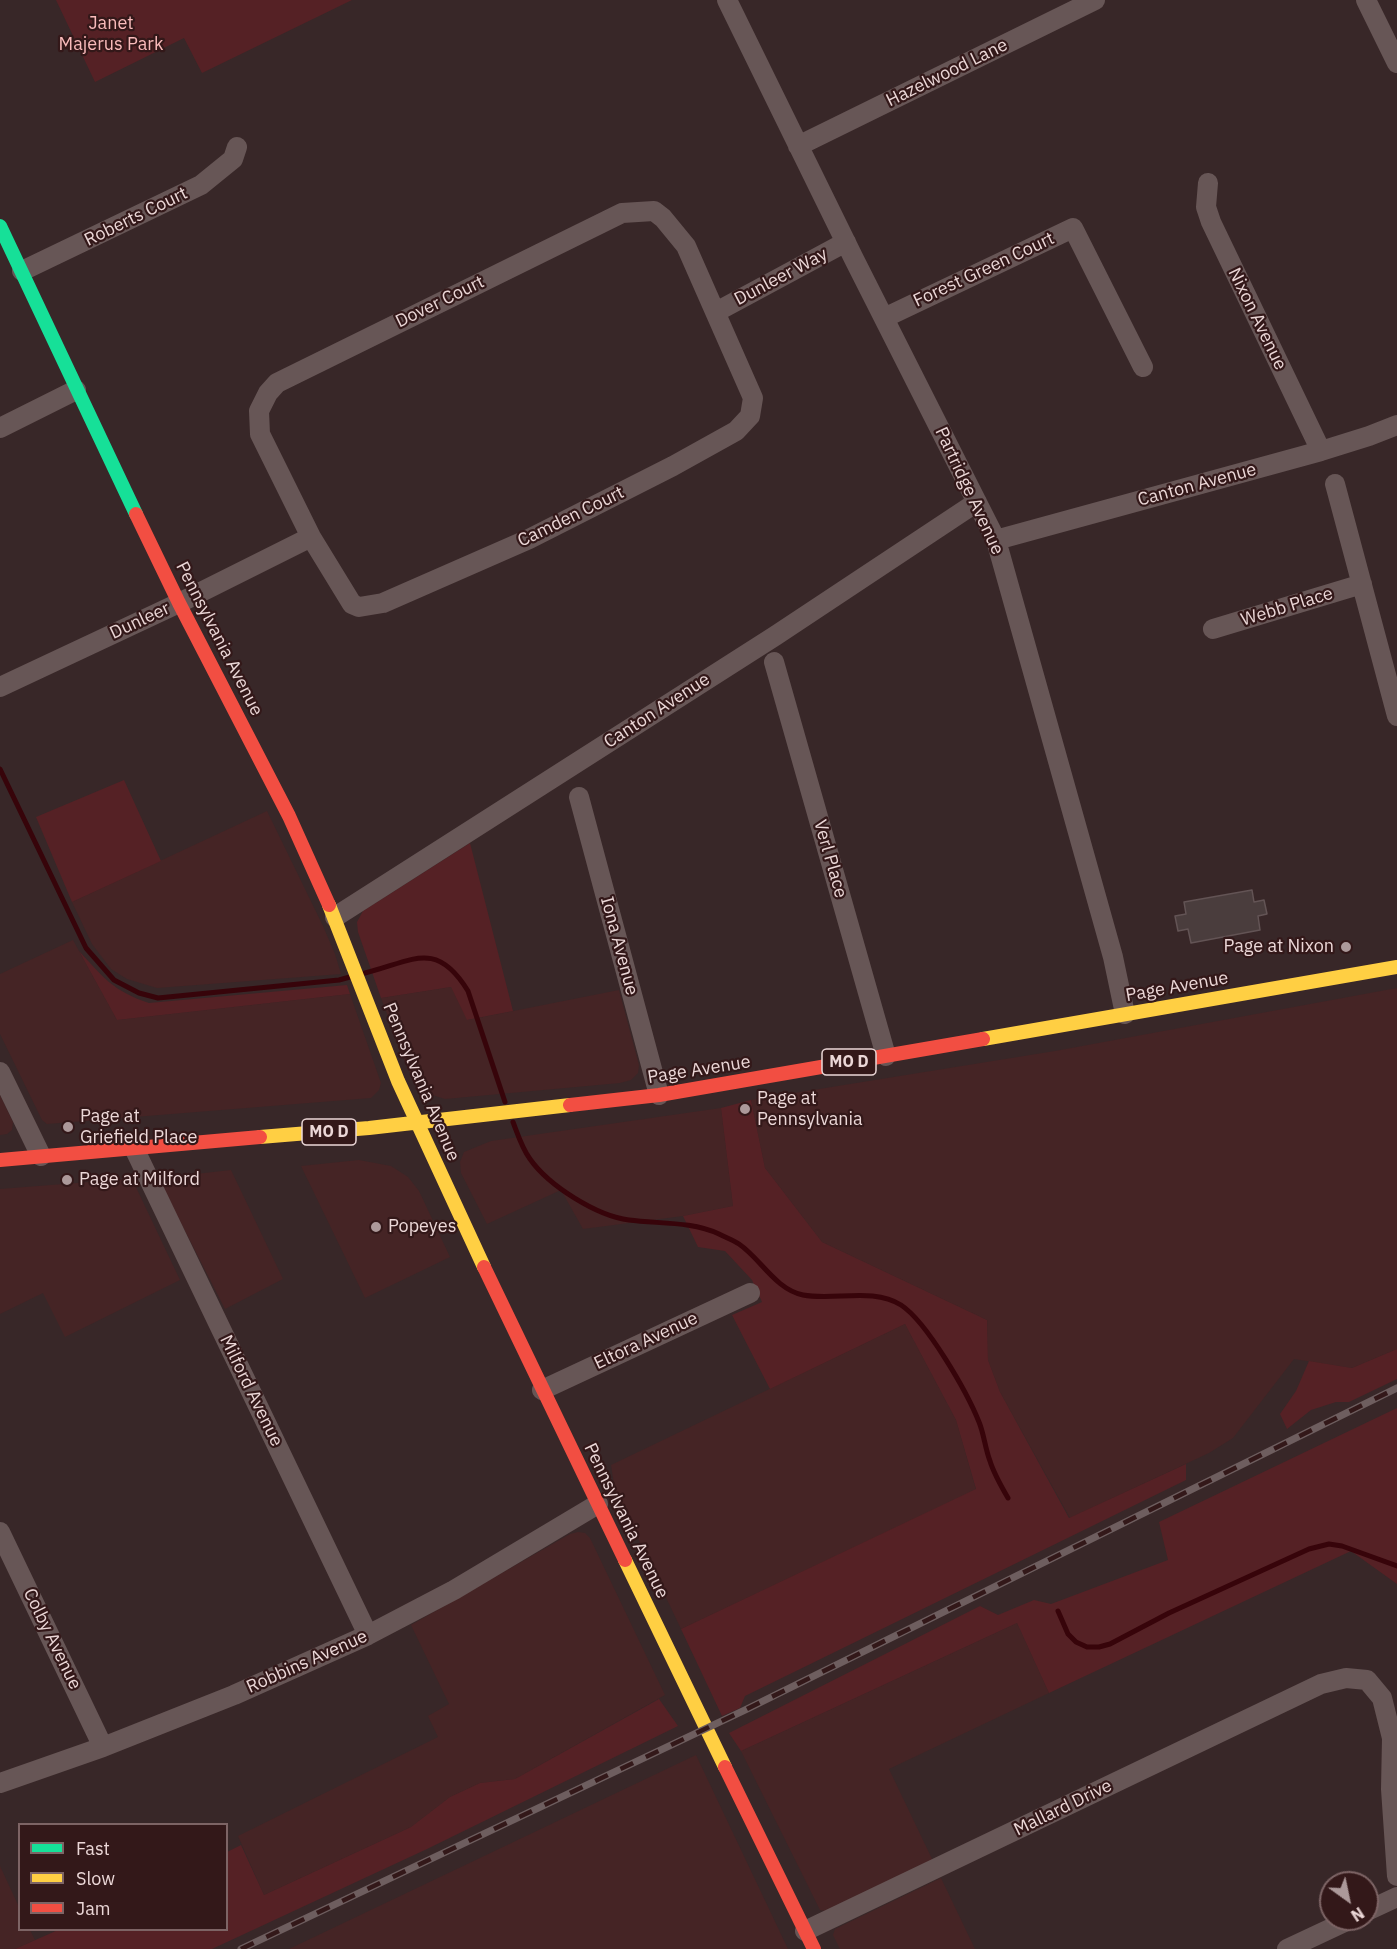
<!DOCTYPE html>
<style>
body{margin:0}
#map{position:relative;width:1397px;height:1949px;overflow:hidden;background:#382728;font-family:"IBM Plex Sans",sans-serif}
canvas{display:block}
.legend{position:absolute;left:18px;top:1823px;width:210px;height:108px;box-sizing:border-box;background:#331819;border:2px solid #7d6465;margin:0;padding:8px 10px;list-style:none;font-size:18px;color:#ebd7d7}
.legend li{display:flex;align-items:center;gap:12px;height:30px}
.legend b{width:30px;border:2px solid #7d6465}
.north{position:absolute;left:1319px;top:1871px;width:60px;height:60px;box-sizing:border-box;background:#331819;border:2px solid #7d6465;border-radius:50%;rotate:147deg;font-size:16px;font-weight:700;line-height:24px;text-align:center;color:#ebd7d7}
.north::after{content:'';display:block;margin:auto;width:21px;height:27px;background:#ac999a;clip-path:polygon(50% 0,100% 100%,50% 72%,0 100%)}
</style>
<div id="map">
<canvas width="1397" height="1949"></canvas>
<ul class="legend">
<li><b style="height:8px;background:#16e098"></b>Fast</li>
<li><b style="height:8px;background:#ffcf43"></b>Slow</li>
<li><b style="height:8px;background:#f24e42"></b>Jam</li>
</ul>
<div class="north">N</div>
</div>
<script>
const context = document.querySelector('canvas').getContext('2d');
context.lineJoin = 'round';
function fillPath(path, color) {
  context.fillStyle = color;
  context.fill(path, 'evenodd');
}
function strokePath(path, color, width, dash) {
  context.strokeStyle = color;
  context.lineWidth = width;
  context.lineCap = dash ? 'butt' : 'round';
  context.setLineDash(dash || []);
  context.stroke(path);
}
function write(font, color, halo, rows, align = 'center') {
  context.font = font + ' "IBM Plex Sans",sans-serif';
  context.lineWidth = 4.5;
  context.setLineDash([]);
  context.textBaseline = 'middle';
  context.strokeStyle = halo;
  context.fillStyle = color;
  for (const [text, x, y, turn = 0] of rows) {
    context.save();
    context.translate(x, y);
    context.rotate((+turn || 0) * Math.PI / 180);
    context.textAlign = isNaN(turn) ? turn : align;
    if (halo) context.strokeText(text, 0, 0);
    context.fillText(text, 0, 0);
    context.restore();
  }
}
const built = new Path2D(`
 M267,811L323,926L335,954L341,974L157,988L127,979L111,969L92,944L72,902Z
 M73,940L117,1020L350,994L381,1083L379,1090L371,1098L47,1124L42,1120L0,1034V974Z
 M451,987L468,1020L619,990L639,1065L638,1073L631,1080L620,1083L445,1099L429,1094L417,1086L408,1069L381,998Z
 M1397,988V1349L1352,1368L1294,1359L1233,1438L1209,1453L1070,1518L1000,1392L988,1360L987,1320L822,1242L765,1168L751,1100L1055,1051Z
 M0,1095L13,1122L12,1130L7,1134L0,1135Z
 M721,1108L733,1206L683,1216L583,1229L561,1190L487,1224L461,1173L460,1162L464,1152L491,1141Z
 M359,1160L391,1166L408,1177L419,1191L450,1257L365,1298L301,1166Z
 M231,1170L283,1279L225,1309L161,1184L163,1178L169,1177Z
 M128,1179L134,1183L180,1280L65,1337L43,1293L0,1314V1189Z
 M905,1324L956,1420L976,1490L681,1629L615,1490L611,1465Z
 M578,1532L585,1533L590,1538L665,1695L515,1779L480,1783L450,1797L411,1827L264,1895L238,1836L438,1737L428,1716L449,1704L411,1625L570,1534Z
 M1017,1623L1049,1693L889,1769L933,1861L826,1911L820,1910L741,1751Z
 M696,1755L788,1949H289Z
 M0,1866L19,1907L20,1930H30L35,1940L15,1949H0Z
 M941,1878L975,1949H840L833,1935L835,1929Z`);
const green = new Path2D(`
 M56,0H352L202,73L184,38L95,82Z
 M124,780L161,861L72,902L36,817Z
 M470,843L513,1011L467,1020L451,987L381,998L358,932L357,922L363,911Z
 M79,951C104,978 113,991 149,1003L347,985L350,994L117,1020Z
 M751,1100L765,1168L822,1242L987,1320L988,1360L1000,1392L1069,1518L1186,1464V1480L745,1696L740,1708L722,1716L681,1629L976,1489L956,1420L905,1324L770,1389L732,1315L762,1302L752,1280L725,1251L698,1247L683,1216L733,1206L721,1108Z
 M1397,1349V1379L1349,1402H1336L1311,1410L1287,1429L1280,1414L1296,1391L1309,1361L1352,1368Z
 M1397,1408V1584L1351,1551L1049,1693L1017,1623L741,1751L729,1733L980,1606L998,1615L1034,1600L1051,1604L1168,1560L1159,1522Z
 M659,1699L678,1726L427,1849L212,1949H15L58,1930H226L227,1852L241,1845L264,1895L411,1827L450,1797L480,1783L515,1779Z`);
const stream = new Path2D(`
 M0,769L86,948L114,980L139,993L158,998L339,980L350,977
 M365,973C413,961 436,939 468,991L505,1102
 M513,1122C518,1135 522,1148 530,1159C549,1186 597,1216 629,1220C658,1224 691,1221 719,1234C725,1237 733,1240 739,1244C761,1259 775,1289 803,1295C834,1301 873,1287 901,1305C927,1322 967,1392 979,1422C984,1434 985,1448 990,1461C994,1474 1001,1486 1008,1498
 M1058,1611L1068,1634L1076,1642L1087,1647H1099L1110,1644L1169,1613L1309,1549L1329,1544L1342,1546L1397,1566`);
const building = new Path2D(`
 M1252,890L1254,902L1264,900L1267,914L1258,916L1260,930L1191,943L1188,929L1178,931L1175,916L1186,914L1184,902Z`);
const street = new Path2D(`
 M727,0L854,259L996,540L1113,957L1125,1014
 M1366,0L1397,63
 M798,146L1095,0
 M1208,183L1206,207L1211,222L1321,451
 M654,211L663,218L686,246L753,398L750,416L736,431L673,466L529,539L383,603L359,607L352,604L311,537L260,434L259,411L268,393L277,383L622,213Z
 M22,271L201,185L233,159L237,147
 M716,312L846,242
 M884,318L1073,228L1143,367
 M0,428L76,390
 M1335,484L1397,716
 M996,540L1321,451L1369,436L1397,425
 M1213,629L1362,584
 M774,662L886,1056
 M0,687L179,603L311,537
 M579,797L659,1095
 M335,917L775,636L977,502
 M0,1072L41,1156
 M134,1148L368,1635
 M542,1390L750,1293
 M0,1532L103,1747
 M0,1783L103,1747L234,1695L368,1635L454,1590L598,1504
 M1367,1911L1397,1897
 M805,1931L1321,1684L1346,1678L1367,1680L1382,1698L1392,1738L1391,1789L1397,1876
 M1287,1949L1351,1919`);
const fast = new Path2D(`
 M0,226L136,514`);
const slow = new Path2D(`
 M329,905L398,1081L484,1267
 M983,1039L1397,967
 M260,1137L369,1128L570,1105
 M625,1560L725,1767`);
const jam = new Path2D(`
 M136,514L179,603L289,816L329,905
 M570,1105L659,1095L983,1039
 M0,1160L260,1137
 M484,1267L625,1560
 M725,1767L814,1949`);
const rail = new Path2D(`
 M241,1949L745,1710L1397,1388`);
const markers = [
 [1346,947,6,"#ac999a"],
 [745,1109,6,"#ac999a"],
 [68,1127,6,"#ac999a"],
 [67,1180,6,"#ac999a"],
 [376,1227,6,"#ac999a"]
];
const shields = [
 [849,1062,54],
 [329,1132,54]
];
const shieldNames = [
 ["MO D",849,1062],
 ["MO D",329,1132]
];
const parkNames = [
 ["Janet",111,24],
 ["Majerus Park",111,45]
];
const streetNames = [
 ["Hazelwood Lane",947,73,-26],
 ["Roberts Court",136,217,-26],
 ["Forest Green Court",984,270,-25],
 ["Dunleer Way",781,277,-28],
 ["Dover Court",440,302,-26],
 ["Nixon Avenue",1257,319,64],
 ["Canton Avenue",1197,485,-15],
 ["Partridge Avenue",969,491,65],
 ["Camden Court",571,517,-26],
 ["Webb Place",1287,607,-17],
 ["Dunleer",140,621,-25],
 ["Pennsylvania Avenue",219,639,63],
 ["Canton Avenue",657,711,-33],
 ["Verl Place",830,859,74],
 ["Iona Avenue",619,946,75],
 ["Page Avenue",1177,987,-10],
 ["Page Avenue",699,1070,-9],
 ["Pennsylvania Avenue",421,1082,67],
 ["Eltora Avenue",646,1341,-25],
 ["Milford Avenue",251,1391,64],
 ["Pennsylvania Avenue",626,1521,64],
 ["Colby Avenue",52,1639,64],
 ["Robbins Avenue",307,1662,-24],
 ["Mallard Drive",1063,1808,-26]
];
const poiNames = [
 ["Page at Nixon",1334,947,"right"],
 ["Page at",757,1099],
 ["Pennsylvania",757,1120],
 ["Page at",80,1117],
 ["Griefield Place",80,1138],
 ["Page at Milford",79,1180],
 ["Popeyes",388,1227]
];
fillPath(built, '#452425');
fillPath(green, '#552125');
strokePath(stream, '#37040a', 5);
fillPath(building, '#4a3d3d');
strokePath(building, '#635455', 1.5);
strokePath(street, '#675656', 20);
strokePath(fast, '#16e098', 14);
strokePath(slow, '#ffcf43', 14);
strokePath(jam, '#f24e42', 14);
strokePath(rail, '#6e5e5f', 7);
strokePath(rail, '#331819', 4.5, [14]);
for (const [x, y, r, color] of markers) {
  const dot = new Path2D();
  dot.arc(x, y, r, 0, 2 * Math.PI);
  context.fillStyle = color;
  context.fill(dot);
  strokePath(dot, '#331819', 2);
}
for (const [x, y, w] of shields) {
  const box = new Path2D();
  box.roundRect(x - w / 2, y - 13, w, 26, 4.5);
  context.fillStyle = '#331819';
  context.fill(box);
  strokePath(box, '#ebd7d7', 1.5);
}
write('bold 16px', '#ebd7d7', null, shieldNames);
write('18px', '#f9bbbb', '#331819', parkNames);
write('18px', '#ebd7d7', '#331819', streetNames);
write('18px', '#ebd7d7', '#331819', poiNames, 'left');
</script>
